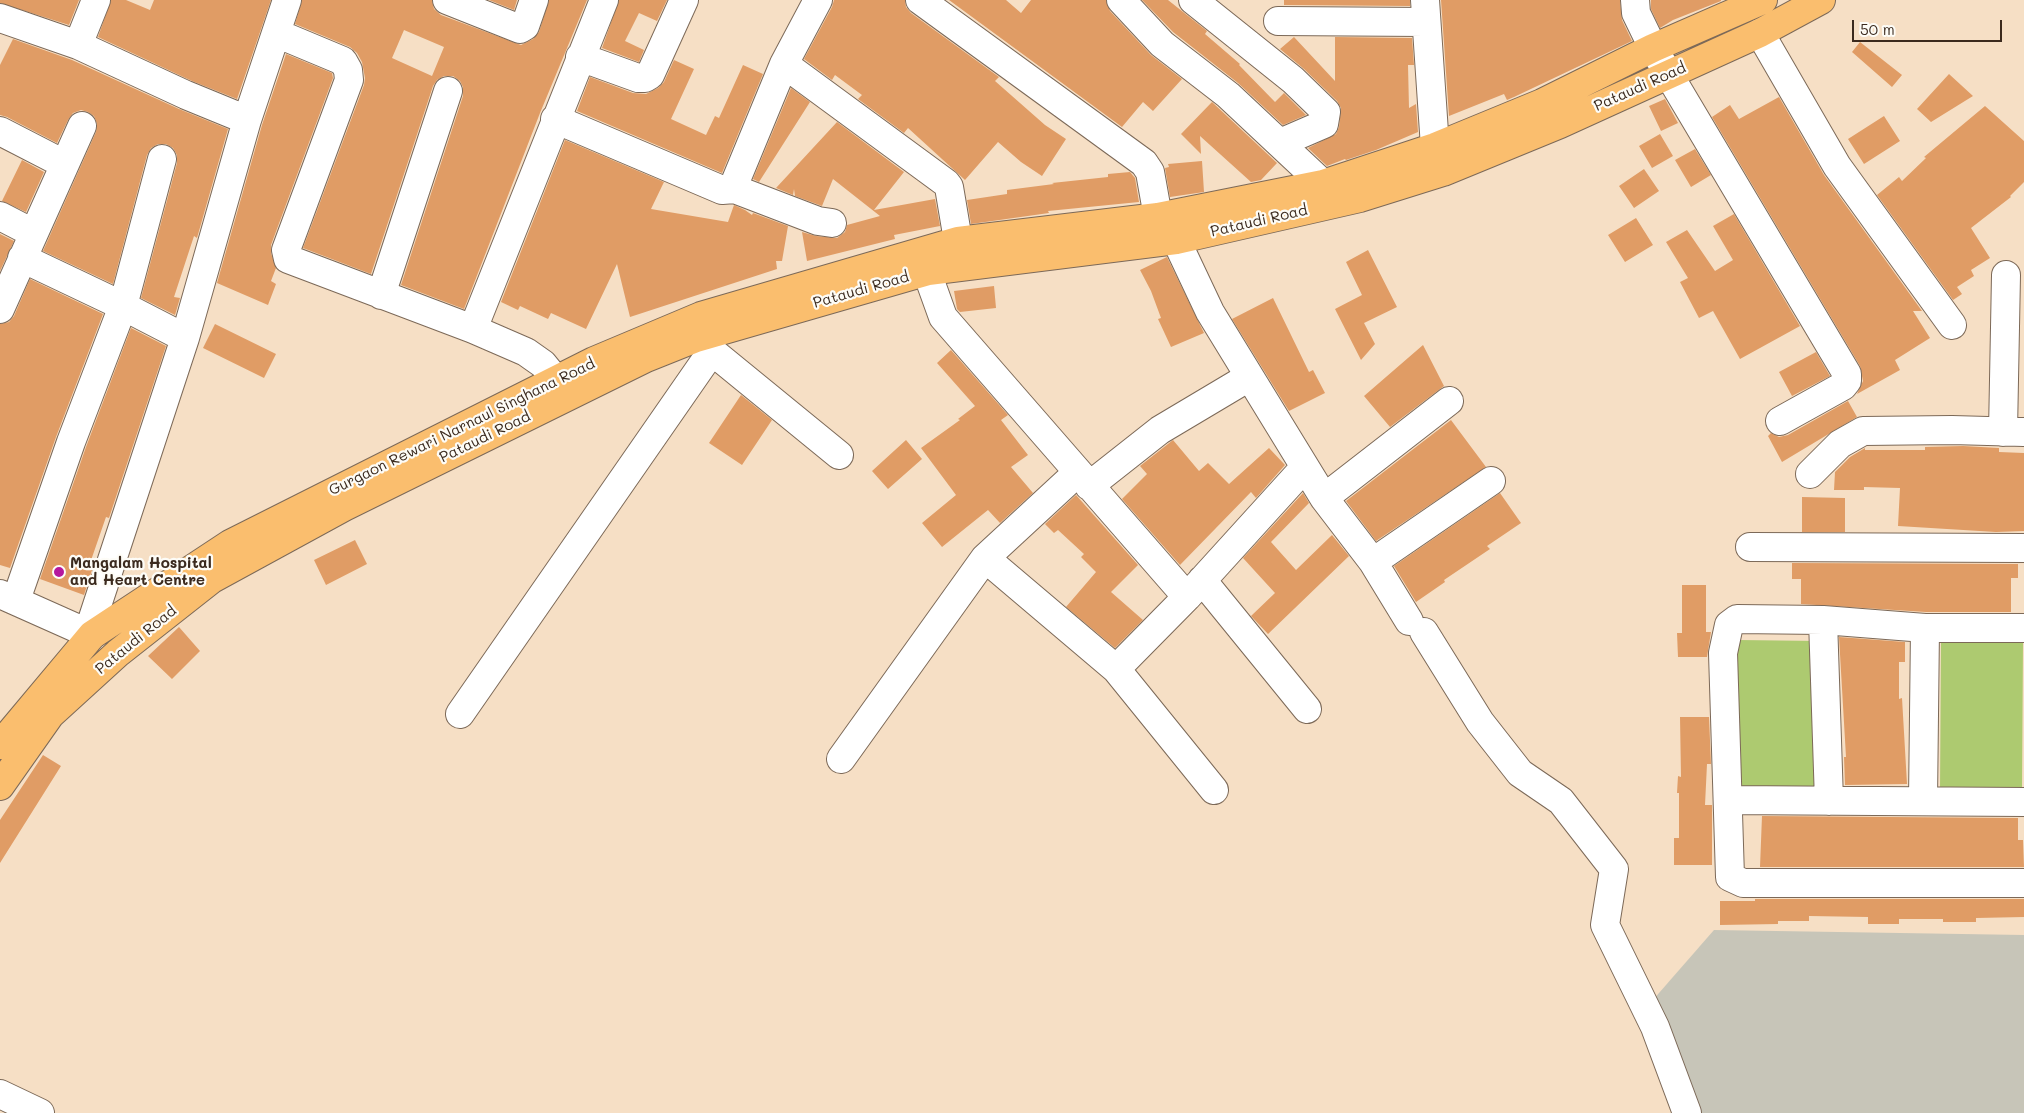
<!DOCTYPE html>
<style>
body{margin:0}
#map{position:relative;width:2024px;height:1113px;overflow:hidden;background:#f6dfc5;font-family:Mali,sans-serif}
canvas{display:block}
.scale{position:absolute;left:1852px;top:20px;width:150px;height:22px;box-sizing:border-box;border:2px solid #3b2a1e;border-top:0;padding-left:6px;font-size:15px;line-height:18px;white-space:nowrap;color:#3b2a1e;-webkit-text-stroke:4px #fdfcf7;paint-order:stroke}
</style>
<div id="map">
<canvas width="2024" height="1113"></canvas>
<div class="scale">50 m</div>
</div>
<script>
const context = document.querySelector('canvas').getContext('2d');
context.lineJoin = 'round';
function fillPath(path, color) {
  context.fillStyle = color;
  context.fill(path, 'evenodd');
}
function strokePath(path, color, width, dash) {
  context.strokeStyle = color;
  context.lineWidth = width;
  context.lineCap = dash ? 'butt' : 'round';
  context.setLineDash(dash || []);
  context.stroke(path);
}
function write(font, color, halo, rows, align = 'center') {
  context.font = font + ' Mali,sans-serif';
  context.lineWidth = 4.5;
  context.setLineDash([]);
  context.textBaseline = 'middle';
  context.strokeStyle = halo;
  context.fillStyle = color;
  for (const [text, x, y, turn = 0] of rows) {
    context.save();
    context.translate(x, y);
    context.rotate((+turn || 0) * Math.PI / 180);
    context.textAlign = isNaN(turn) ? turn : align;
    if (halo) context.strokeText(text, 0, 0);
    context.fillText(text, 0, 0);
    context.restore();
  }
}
const industrial = new Path2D(`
 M1714,930L2024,935V1113H1684L1652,1001Z`);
const green = new Path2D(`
 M1941,639L2023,640L2022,791H1940Z
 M1738,640L1819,641L1818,793L1737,792Z`);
const building = new Path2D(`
 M0,0H79L69,25L0,3Z
 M111,0H126L150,10L154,0H271L237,99L192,81L98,37Z
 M302,0H432L434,9L441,15L521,45L533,39L539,32L549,0H587L540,113L464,309L401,285L463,96V87L460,81L453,76H444L437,80L433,86L371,274L303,248L364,85L365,78L362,62L357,53L350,47L295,24ZM404,30L444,47L432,76L392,58Z
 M489,0H517L514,10Z
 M619,0H667L657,21L639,13L625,41L644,50L639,62L602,48Z
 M834,0H905L906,7L911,13L999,77L995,81L1045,125L1066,139L1042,176L1021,162L998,142L965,180L908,128L904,133L858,99L862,95L835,75L832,80L804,59L832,7Z
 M949,0H1006L1021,13L1031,0H1106L1110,11L1151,55L1182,79L1153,111L1143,102L1122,127Z
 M1142,0H1168L1207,31L1205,34L1240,64L1239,65L1275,102L1284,93L1306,115L1283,125L1238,83L1173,32Z
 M1284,0H1410V6L1284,5Z
 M1441,0H1620L1622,20L1632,41L1514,97L1507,100L1504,94L1449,116Z
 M1651,0H1721V1L1673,20L1660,28L1651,9Z
 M1294,37L1335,81V37L1412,38L1414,65H1408L1409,108L1416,104L1418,132L1376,150L1346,160L1345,159L1327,166L1308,148L1336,134L1339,127L1341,108L1337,101L1304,69L1280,49Z
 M13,39L72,60L179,109L228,129L197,238L194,236L174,297L180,298L175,315L141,298L177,163V155L173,148L166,144H158L151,148L147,155L113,284L43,251L96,132L97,124L94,116L88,112L81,110L73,113L68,120L57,143L7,117L0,115V65Z
 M1860,42L1902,75L1892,87L1852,52Z
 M286,54L332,73L333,78L271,245V253L276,268L271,281L276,284L268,305L217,283L262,125Z
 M674,60L694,69L671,119L706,135L715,116L719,118L743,65L763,74L722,173L577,111L590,77L633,93L646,94L658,88L664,82Z
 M1949,74L1973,96L1931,122L1917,109Z
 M791,88L810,102L759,182L753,179Z
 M1779,97L1824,175L1922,311H1913L1930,338L1895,360L1900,370L1857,394L1863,381L1860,366L1712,117L1730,105L1739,119Z
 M1665,99L1678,123L1661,131L1649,106Z
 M1212,102L1277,163L1261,180L1251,182L1200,136L1201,154L1181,134Z
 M1985,106L2024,141V182L2010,196L2011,197L1971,228L1990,258L1971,270L1974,276L1957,287L1962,294L1953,300L1877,195L1899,177L1902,181L1926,158L1924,157Z
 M1884,116L1900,141L1864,164L1848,139Z
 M837,122L904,172L874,210L935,199L940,226L894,235L895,239L807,261L802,232L816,236L837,238L845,232L847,225L880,216L833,179L822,206L795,196L794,189L793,195L776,188Z
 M1660,134L1673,156L1652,168L1639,146Z
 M565,140L664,182L651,209L728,222L734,205L745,210L752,215L753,213L788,226L782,261H776L777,269L630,317L617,264L586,329L551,313L548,319L520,306L518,310L501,302Z
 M1695,149L1711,175L1691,187L1675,160Z
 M22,160L44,172L26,212L2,201Z
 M1202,161L1204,192L1170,197L1165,168L1169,167L1168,164Z
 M1644,169L1659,191L1634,208L1619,186Z
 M1130,172L1135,178L1139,202L1048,211L1049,213L971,224L967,200L1007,194V190L1054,184L1052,183L1108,177V174Z
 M1734,214L1800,326L1740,359L1713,311L1699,318L1680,282L1688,278L1666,242L1687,230L1715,271L1733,260L1713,226Z
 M1636,218L1653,245L1625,262L1608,235Z
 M0,234L14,241L0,271Z
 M1368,250L1397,307L1364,323L1375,344L1361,360L1335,309L1362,295L1346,262Z
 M1167,257L1204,333L1171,347L1158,319L1161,318L1151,291L1140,270Z
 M30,279L103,314L56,437L10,568L0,565V324L9,322L14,316Z
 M994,286L996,308L960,312L957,309L954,291Z
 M1273,298L1309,372L1313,370L1325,393L1289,411L1232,319Z
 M215,324L276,354L264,378L203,348Z
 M131,328L166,346L109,518L106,517L88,569L92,570L84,595L40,579L86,447Z
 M1423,345L1444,386L1390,427L1364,396Z
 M951,350L1008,415L1001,420L1028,455L1011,467L1033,493L1000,523L988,510L942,547L922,523L956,495L921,448L960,420L958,419L975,406L937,363Z
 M1816,352L1830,376L1792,396L1779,372Z
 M741,395L772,420L742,465L709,443Z
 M1848,401L1857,417L1782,462L1768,436L1771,433L1779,437L1788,435Z
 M1451,420L1486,467L1376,541L1346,501Z
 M906,440L922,459L888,489L872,471Z
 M1173,440L1199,471L1208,463L1229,484L1269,448L1285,465L1256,498L1251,492L1180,565L1122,499L1147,474L1140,466Z
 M1963,446L1999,448V452L2024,453V531L1996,532L1898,526L1900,488L1864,487V490H1834L1835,472L1850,457L1865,448V450H1925V447Z
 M1303,493L1309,503L1271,542L1296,570L1332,535L1349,556L1268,634L1251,616L1275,593L1243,558Z
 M1500,493L1521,523L1487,546L1490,549L1444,580L1445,582L1416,602L1394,566Z
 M1076,495L1138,565L1111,592L1143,620L1115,648L1066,607L1096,572L1081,557L1084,554L1058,530L1054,533L1045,524Z
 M1802,497L1845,498V532H1802Z
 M355,540L367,564L326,585L314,560Z
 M1792,563L2018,564V578H2011V612H1926L1801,604V579H1792Z
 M1682,585H1706V632H1711L1707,657H1678L1677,633H1682Z
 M179,627L200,651L172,679L148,656Z
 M1839,637L1905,642V662H1899V699L1902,698L1907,784L1845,785L1844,757H1846Z
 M1680,717H1709L1711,764H1707L1705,805H1712V865H1674V838H1679V793H1677L1678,776L1681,777Z
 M43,755L61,766L0,863V820Z
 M1762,816L2018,818V840H2023L2024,867H1760Z
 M1755,899H2024V917L1976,918V922H1943V919H1899V924H1868V917L1809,916V921H1778V924L1720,925V901H1755Z`);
const minor = new Path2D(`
 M447,0L520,29L525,26L534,0
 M818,0L784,64L734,185L737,190L818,221L832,223
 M920,0L1144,163L1150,172L1158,217
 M1121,0L1162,44L1228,95L1323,184
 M1193,0L1293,80L1326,112L1324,124L1280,143
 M1425,0L1435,147L1441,168
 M1635,0L1636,13L1653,48L1847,374V381L1843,386L1780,421
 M0,18L78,45L186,95L247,120
 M1278,21L1425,22
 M276,33L343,61L348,70L349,80L286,250L288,259L473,329L526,352L543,364L556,380L565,397
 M1760,33L1837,166L1952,325
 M78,45L96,0
 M580,57L638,78H645L650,75L684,0
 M784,64L946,183L949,187L962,264
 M555,119L722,190L735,189
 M0,131L64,164
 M0,216L33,233
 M1175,216L1176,240L1210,312L1324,498L1373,562L1409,621
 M920,253L943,317L1187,597
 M22,258L123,306L185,338
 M381,295L448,91
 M0,309L82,126
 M473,329L604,0
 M697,339L839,455
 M2003,432L2006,275
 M1810,474L1840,444L1863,431L1952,430L2024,432
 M1089,486L1160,430L1249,377
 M1324,498L1449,401
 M1750,547L2024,548
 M985,558L1116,669L1214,790
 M1373,562L1491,481
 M1202,580L1307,709
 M0,594L92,635
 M16,600L71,442L123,306L162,159
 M1823,620L1829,801
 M2024,628H1925L1823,620L1737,619L1729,625L1723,653L1730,877L1743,883H2024
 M1424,632L1480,722L1520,773L1561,801L1614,869L1605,925L1655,1027L1687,1113
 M88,633L185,338L247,120L287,0
 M1116,669L1187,597L1305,467
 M460,714L712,351
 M841,759L985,558L1077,473
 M1729,800L2024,802
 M1923,801L1925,628
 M0,1094L40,1113`);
const major = new Path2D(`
 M0,745L92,635L230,544L594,361L701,316L958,241L1158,217L1323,184L1435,147L1542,103L1653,48L1763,0
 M0,786L50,715L118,653L212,579L344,507L646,358L696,338L928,271L1176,240L1360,198L1443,172L1560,124L1760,33L1821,0`);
const markers = [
 [59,572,6,"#b5179e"]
];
const streetNames = [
 ["Pataudi Road",1640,87,-24],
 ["Pataudi Road",1259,221,-13],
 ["Pataudi Road",861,290,-16],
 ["Gurgaon Rewari Narnaul Singhana Road",462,427,-26],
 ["Pataudi Road",485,437,-26],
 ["Pataudi Road",136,640,-39]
];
const poiNames = [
 ["Mangalam Hospital",70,563],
 ["and Heart Centre",70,580]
];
fillPath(industrial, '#c7c5b8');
fillPath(green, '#adca70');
fillPath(building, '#e09c65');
strokePath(minor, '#7c6958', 30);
strokePath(major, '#7c6958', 30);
strokePath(minor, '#fff', 28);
strokePath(major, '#fabe6e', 28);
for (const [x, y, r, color] of markers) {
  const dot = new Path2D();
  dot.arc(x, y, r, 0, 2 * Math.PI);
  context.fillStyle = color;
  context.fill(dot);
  strokePath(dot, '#fdfcf7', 2);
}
write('15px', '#3b2a1e', '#fdfcf7', streetNames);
write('bold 15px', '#3b2a1e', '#fdfcf7', poiNames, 'left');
</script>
